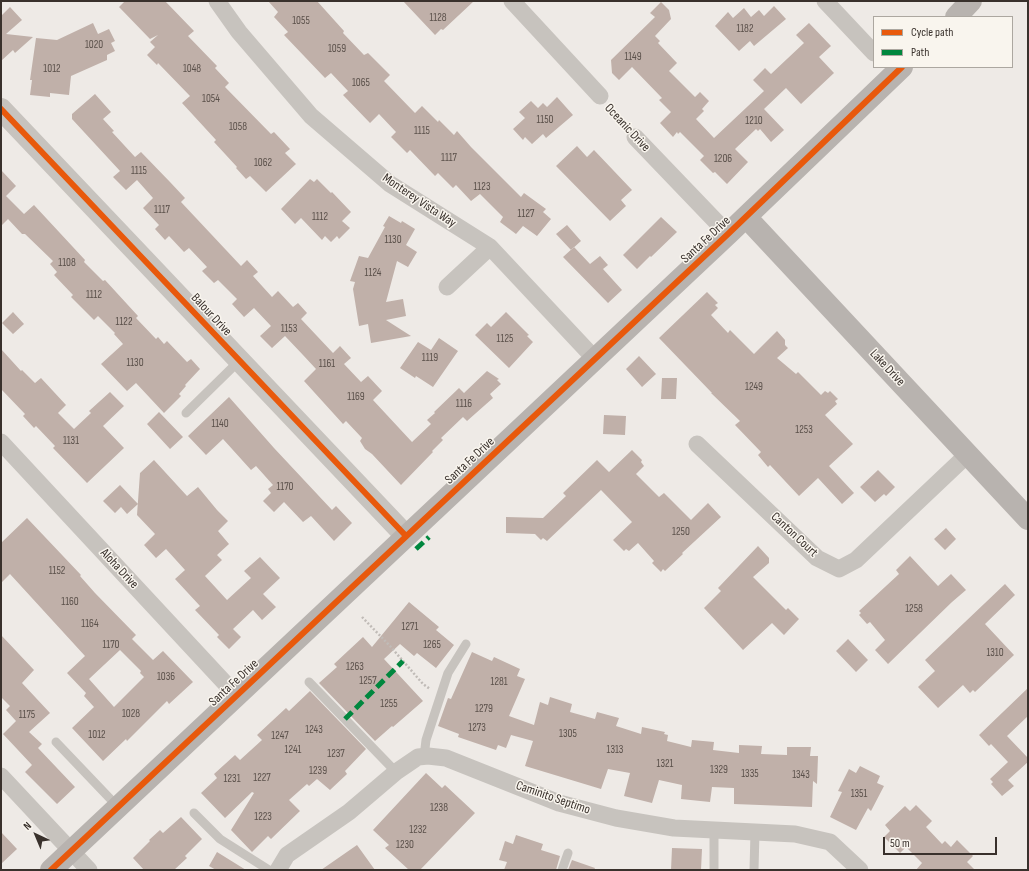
<!DOCTYPE html>
<style>
body{margin:0}
#map{position:relative;width:1029px;height:871px;overflow:hidden;background:#eeeae6;font-family:"Sofia Sans Condensed",sans-serif}
canvas{display:block}
.frame{position:absolute;inset:0;border:2px solid #39312c;pointer-events:none}
.legend{position:absolute;left:873px;top:16px;width:140px;height:52px;box-sizing:border-box;background:#f9f5ee;border:1px solid #aca7a0;margin:0;padding:5px 7px;list-style:none;font-size:12px;color:#39312c}
.legend li{display:flex;align-items:center;gap:8px;height:20px}
.legend b{width:20px;border:1px solid #aca7a0}
.north{position:absolute;left:16px;top:815px;width:40px;height:40px;-webkit-text-stroke:3px #f9f5ee;paint-order:stroke;rotate:316deg;font-size:11px;font-weight:700;line-height:16px;text-align:center;color:#39312c}
.north::after{content:'';display:block;margin:auto;width:14px;height:18px;background:#39312c;clip-path:polygon(50% 0,100% 100%,50% 72%,0 100%)}
.scale{position:absolute;left:883px;top:837px;width:114px;height:18px;box-sizing:border-box;border:2px solid #39312c;border-top:0;padding-left:5px;font-size:12px;line-height:14px;white-space:nowrap;color:#39312c;-webkit-text-stroke:3px #f9f5ee;paint-order:stroke}
</style>
<div id="map">
<canvas width="1029" height="871"></canvas>
<div class="frame"></div>
<ul class="legend">
<li><b style="height:5px;background:#e8590c"></b>Cycle path</li>
<li><b style="height:5px;background:#00873e"></b>Path</li>
</ul>
<div class="north">N</div>
<div class="scale">50 m</div>
</div>
<script>
const context = document.querySelector('canvas').getContext('2d');
context.lineJoin = 'round';
function fillPath(path, color) {
  context.fillStyle = color;
  context.fill(path, 'evenodd');
}
function strokePath(path, color, width, dash) {
  context.strokeStyle = color;
  context.lineWidth = width;
  context.lineCap = dash ? 'butt' : 'round';
  context.setLineDash(dash || []);
  context.stroke(path);
}
function write(font, color, halo, rows, align = 'center') {
  context.font = font + ' "Sofia Sans Condensed",sans-serif';
  context.lineWidth = 3;
  context.setLineDash([]);
  context.textBaseline = 'middle';
  context.strokeStyle = halo;
  context.fillStyle = color;
  for (const [text, x, y, turn = 0] of rows) {
    context.save();
    context.translate(x, y);
    context.rotate((+turn || 0) * Math.PI / 180);
    context.textAlign = isNaN(turn) ? turn : align;
    if (halo) context.strokeText(text, 0, 0);
    context.fillText(text, 0, 0);
    context.restore();
  }
}
const building = new Path2D(`
 M125,1H165L194,31L188,36L217,66L215,68L229,83L225,87L271,134L274,132L290,149L285,153L296,164L266,192L250,176L246,179L236,168L237,167L214,142L216,140L182,103L190,96L158,63L157,65L147,55L155,47L150,42L158,35L150,39L119,7Z
 M268,1H317L344,31L343,33L364,55L368,53L390,75L384,81L415,113L422,106L438,122L439,120L454,135L457,131L471,147L521,197L524,193L546,209L543,212L551,219L537,236L523,226L516,234L500,222L503,217L480,194L471,201L456,185L453,188L438,173L435,176L410,150L407,153L391,137L396,132L379,114L370,123L343,95L348,91L331,73L325,78L284,35L288,32L274,17L278,12Z
 M403,1H474L443,30L441,29L435,35Z
 M661,2L669,10L671,19L655,36L660,41L658,43L677,63L669,71L695,97L700,92L709,101L702,109L704,111L696,119L714,138L764,91L753,80L765,68L771,74L804,43L796,35L809,23L831,46L819,57L834,73L801,104L786,88L764,109L784,130L771,142L760,129L758,131L756,129L735,149L748,162L727,184L715,172L713,173L700,160L704,156L680,132L678,134L677,132L673,137L660,123L671,112L659,100L662,98L632,67L619,80L612,73L611,60L655,17L650,13Z
 M774,6L786,19L754,46L750,41L739,51L715,26L728,12L733,18L744,8L751,17L759,10L764,16Z
 M10,7L22,20L6,34L33,37L15,53L13,50L1,61V16Z
 M93,23L98,34L109,29L115,41L111,43L115,51L107,55V60L71,76L69,95L50,93V97L30,95L32,80H30L36,38L57,40Z
 M95,94L111,112L103,119L114,131L112,132L135,157L141,152L170,182L185,198L181,202L241,266L247,260L258,272L253,276L272,297L278,291L293,307L298,303L307,313L301,319L333,353L340,346L351,358L344,364L361,382L368,376L382,391L373,400L412,442L431,424L427,420L435,413L434,412L459,388L464,393L487,371L499,379L497,380L501,384L490,394L493,398L467,421L463,417L441,438L443,440L432,451L433,452L401,485L372,454L365,449L360,441L362,438L346,421L343,424L304,381L316,369L303,355L285,336L272,348L260,336L271,326L254,308L244,317L232,304L237,299L218,280L214,283L202,271L207,267L189,248L184,252L169,236L165,240L155,229L159,225L143,208L153,198L137,180L126,190L113,177L120,171L72,119V114Z
 M557,97L573,115L546,138L543,134L532,144L525,137L523,140L513,129L525,118L519,112L531,101L538,108L543,103L547,107Z
 M577,146L587,157L594,150L632,190L621,200L626,206L610,221L556,166Z
 M1,170L16,186L6,196L24,214L34,205L85,260L84,262L103,281L105,280L138,316L136,318L156,339L158,337L164,344L167,341L187,362L191,359L200,369L185,385L186,386L179,394L181,396L164,413L136,383L127,391L101,364L123,344L114,334L115,333L98,316L94,320L71,297L73,295L54,275L57,272L50,264L53,261L25,234H22L8,219L1,226Z
 M310,179L314,182L317,179L331,193L332,192L351,212L342,221L350,228L339,239L337,236L331,242L325,236L322,240L301,218L295,224L281,209Z
 M389,216L401,223L402,221L415,229L406,245L417,252L408,267L397,261L386,302L403,299L406,316L386,320L411,336L371,343L368,324L359,326L353,289L355,282L350,281L359,256L368,258L385,227L383,226Z
 M661,217L677,232L651,257L650,256L637,269L623,255Z
 M567,225L581,241L571,250L556,234Z
 M574,247L590,264L600,256L608,265L603,269L622,290L608,303L563,257Z
 M707,292L718,303L715,305L718,308L711,315L728,333L730,330L754,354L777,331L785,340V345L788,348L777,358L796,374L798,372L821,395L825,391L828,393L830,391L838,399L835,401L837,404L825,415L853,444L829,466L854,493L842,504L818,478L799,496L770,465L768,467L758,455L761,452L735,425L740,421L711,393H712L659,338Z
 M13,312L24,324L13,334L2,323Z
 M506,312L529,335L527,336L533,342L509,368L475,335L487,323L491,327Z
 M439,338L458,351L433,387L416,376L415,378L400,368L418,342L431,350Z
 M1,349L21,371L22,370L35,383L41,378L66,405L58,413L74,429L91,413L89,411L110,392L124,406L103,426L124,448L87,483L53,448L55,446L36,426L34,428L23,416L25,414L1,389Z
 M639,356L656,374L642,387L626,369Z
 M662,378H677L676,399H661Z
 M229,397L274,448L332,510L336,506L352,523L334,541L311,516L303,522L284,502L274,512L263,501L271,493L268,489L273,485L256,466L251,470L223,439L206,455L188,436Z
 M159,412L183,437L170,449L147,424Z
 M604,415L626,416L625,435L603,434Z
 M632,450L642,460L641,462L644,466L636,474L659,497L664,493L691,520L708,503L721,517L682,553L683,554L665,571L663,569L661,572L652,563L654,561L638,543L629,551L626,549L624,551L613,540L632,522L601,490L547,541L543,538L541,540L535,534L506,533V517L543,518L566,496L563,493L597,460L609,472Z
 M154,460L187,496L198,487L217,510L228,521L218,531L229,544L217,555L222,560L205,576L227,600L251,578L244,571L260,557L280,578L263,594L276,607L262,620L253,610L233,629L241,637L229,649L217,637L219,635L195,610L200,606L175,579L185,570L166,549L156,558L144,545L155,534L137,515L140,473Z
 M878,470L895,487L886,496L884,494L875,502L860,487Z
 M120,485L138,504L127,514L121,507L115,513L103,501Z
 M27,518L81,575L80,576L95,593L136,635L132,639L153,660L163,651L193,682L169,704L167,701L127,741L126,739L103,761L72,728L94,707L84,696L86,693L67,673L85,656L10,574L1,583V543ZM120,650L141,671L140,673L144,677L114,707L89,679Z
 M946,528L956,539L945,550L934,539Z
 M758,546L769,558V563L753,577L786,610L788,608L799,619L784,635L772,623L743,650L704,608L721,591L718,588Z
 M910,556L938,586L951,574L966,590L952,602L888,664L875,650L885,640L870,622L867,624L859,615L861,613L859,611L899,574L896,570Z
 M1005,584L1015,595L985,624L1014,655L975,692L973,690L970,693L963,685L938,708L918,687L935,671L925,660Z
 M409,602L439,627L436,630L454,645L436,668L417,653L414,656L400,644L384,659L423,701L393,727L392,726L375,741L319,683L337,667L334,664L363,637L372,647Z
 M1,635L34,670L22,683L50,713L29,732L42,744L38,748L75,787L57,804L25,772L32,765L3,734L16,721L6,710L10,706L1,697Z
 M848,639L868,660L856,672L836,651Z
 M472,652L492,661L494,657L520,669L517,676L525,679L509,716L534,725L540,702L548,705L550,697L572,704L570,712L595,719L597,712L619,718L616,726L641,734L642,727L665,732L664,734L668,735L667,741L691,747L692,740L714,742L713,750L739,753V745L762,746L761,754L787,755V747H811L810,756H818L817,784L813,781L812,807L734,804V788L712,787L710,802L681,799L682,785L659,780L652,803L624,796L630,773L608,769L601,789L525,766L533,741L511,735L506,748L498,745L496,750L458,737L459,734L438,726L448,698L451,699Z
 M1028,688V716L1007,736L1028,758V762L1008,780L1014,786L1002,796L991,784L993,782L990,779L1008,762L991,744L989,746L979,735Z
 M310,691L366,749L345,771L347,774L330,790L317,779L309,786L307,784L289,800L300,811L271,839L268,836L252,852L231,830L254,793L252,792L225,818L201,793L217,778L214,774L235,755L240,760L262,740L257,735L286,708L289,711Z
 M860,766L880,776L877,783L884,786L871,811L868,808L856,830L830,817L842,792L838,791L849,769L856,773Z
 M426,773L442,788L445,785L475,813L420,870H409L385,848L389,845L373,830Z
 M916,805L932,821L926,827L942,844L945,841L951,847L957,840L973,856L967,862L975,870H916L922,863L906,847L900,853L884,837L890,831L885,825L905,806L910,811Z
 M181,817L202,839L185,856L187,858L174,870H144L133,858L150,841L149,840L160,830L163,833Z
 M1,832L17,849L1,864Z
 M516,835L543,844L541,850L560,856L556,870H504L507,862L499,860L505,841L513,844Z
 M357,845L375,870H321Z
 M672,848L702,849L701,870H671Z
 M217,852L246,870H216L209,866Z
 M572,860L595,868L594,870H568Z`);
const path = new Path2D(`
 M606,109L623,127
 M362,617L390,646L423,684L430,689`);
const service = new Path2D(`
 M186,413L239,361
 M309,682L396,772
 M56,742L118,807
 M424,757L426,740L448,673L466,644
 M194,813L220,839L269,870
 M562,870L568,853
 M714,870V830
 M754,870L755,832`);
const minor = new Path2D(`
 M217,1L239,32L311,116L390,184L490,247L595,359
 M512,1L600,96
 M825,1L874,53
 M635,137L728,234
 M447,287L490,247
 M1,442L237,696
 M697,444L817,558L839,569L856,560L967,455
 M1,776L89,870
 M278,870L287,855L349,812L396,772L418,757L428,756L446,758L559,803L616,818L674,828L795,834L830,842L860,870`);
const tertiary = new Path2D(`
 M1,109L406,536`);
const secondary = new Path2D(`
 M956,17L971,1
 M746,217L1028,519
 M51,870L728,234L902,67`);
const quiet = new Path2D(`
 M416,549L429,537
 M345,719L403,661`);
const cycleway = new Path2D(`
 M1,109L406,536
 M51,870L728,234L902,67`);
const numberNames = [
 ["1128",438,18],
 ["1055",301,21],
 ["1182",745,29],
 ["1020",94,45],
 ["1059",337,49],
 ["1149",633,57],
 ["1012",52,69],
 ["1048",192,69],
 ["1065",361,83],
 ["1054",211,99],
 ["1150",545,120],
 ["1210",754,121],
 ["1058",238,127],
 ["1115",422,131],
 ["1117",449,158],
 ["1206",723,159],
 ["1062",263,163],
 ["1115",139,171],
 ["1123",482,187],
 ["1117",162,210],
 ["1127",526,214],
 ["1112",320,217],
 ["1130",393,240],
 ["1108",67,263],
 ["1124",373,273],
 ["1112",94,295],
 ["1122",124,322],
 ["1153",289,329],
 ["1125",505,339],
 ["1119",430,358],
 ["1130",135,363],
 ["1161",327,364],
 ["1249",754,387],
 ["1169",356,397],
 ["1116",464,404],
 ["1140",220,424],
 ["1253",804,430],
 ["1131",71,441],
 ["1170",285,487],
 ["1250",681,532],
 ["1152",57,571],
 ["1160",70,602],
 ["1258",914,609],
 ["1164",90,624],
 ["1271",410,627],
 ["1170",111,645],
 ["1265",432,645],
 ["1310",995,653],
 ["1263",355,667],
 ["1036",166,677],
 ["1257",368,681],
 ["1281",499,682],
 ["1255",389,704],
 ["1279",484,709],
 ["1028",131,714],
 ["1175",27,715],
 ["1273",477,728],
 ["1243",314,730],
 ["1305",568,734],
 ["1012",97,735],
 ["1247",280,736],
 ["1241",293,750],
 ["1313",615,750],
 ["1237",336,754],
 ["1321",665,764],
 ["1329",719,770],
 ["1239",318,771],
 ["1335",750,774],
 ["1343",801,775],
 ["1227",262,778],
 ["1231",232,779],
 ["1351",859,794],
 ["1238",439,808],
 ["1223",263,817],
 ["1232",418,830],
 ["1230",405,845]
];
const streetNames = [
 ["Oceanic Drive",627,128,47],
 ["Monterey Vista Way",419,201,34],
 ["Santa Fe Drive",706,240,-43],
 ["Balour Drive",211,315,47],
 ["Lake Drive",887,368,47],
 ["Santa Fe Drive",470,461,-43],
 ["Canton Court",794,535,43],
 ["Aloha Drive",119,569,47],
 ["Santa Fe Drive",234,683,-43],
 ["Caminito Septimo",553,798,19]
];
fillPath(building, '#c0b0a9');
strokePath(path, '#c0bbb7', 2.5, [2, 2]);
strokePath(service, '#c7c3be', 9);
strokePath(minor, '#c7c3be', 17);
strokePath(tertiary, '#c7c3be', 22);
strokePath(secondary, '#b8b3af', 22);
strokePath(quiet, '#00873e', 5, [10, 5]);
strokePath(cycleway, '#e8590c', 6);
write('11px', '#5b514b', null, numberNames);
write('13px', '#39312c', '#f9f5ee', streetNames);
</script>
